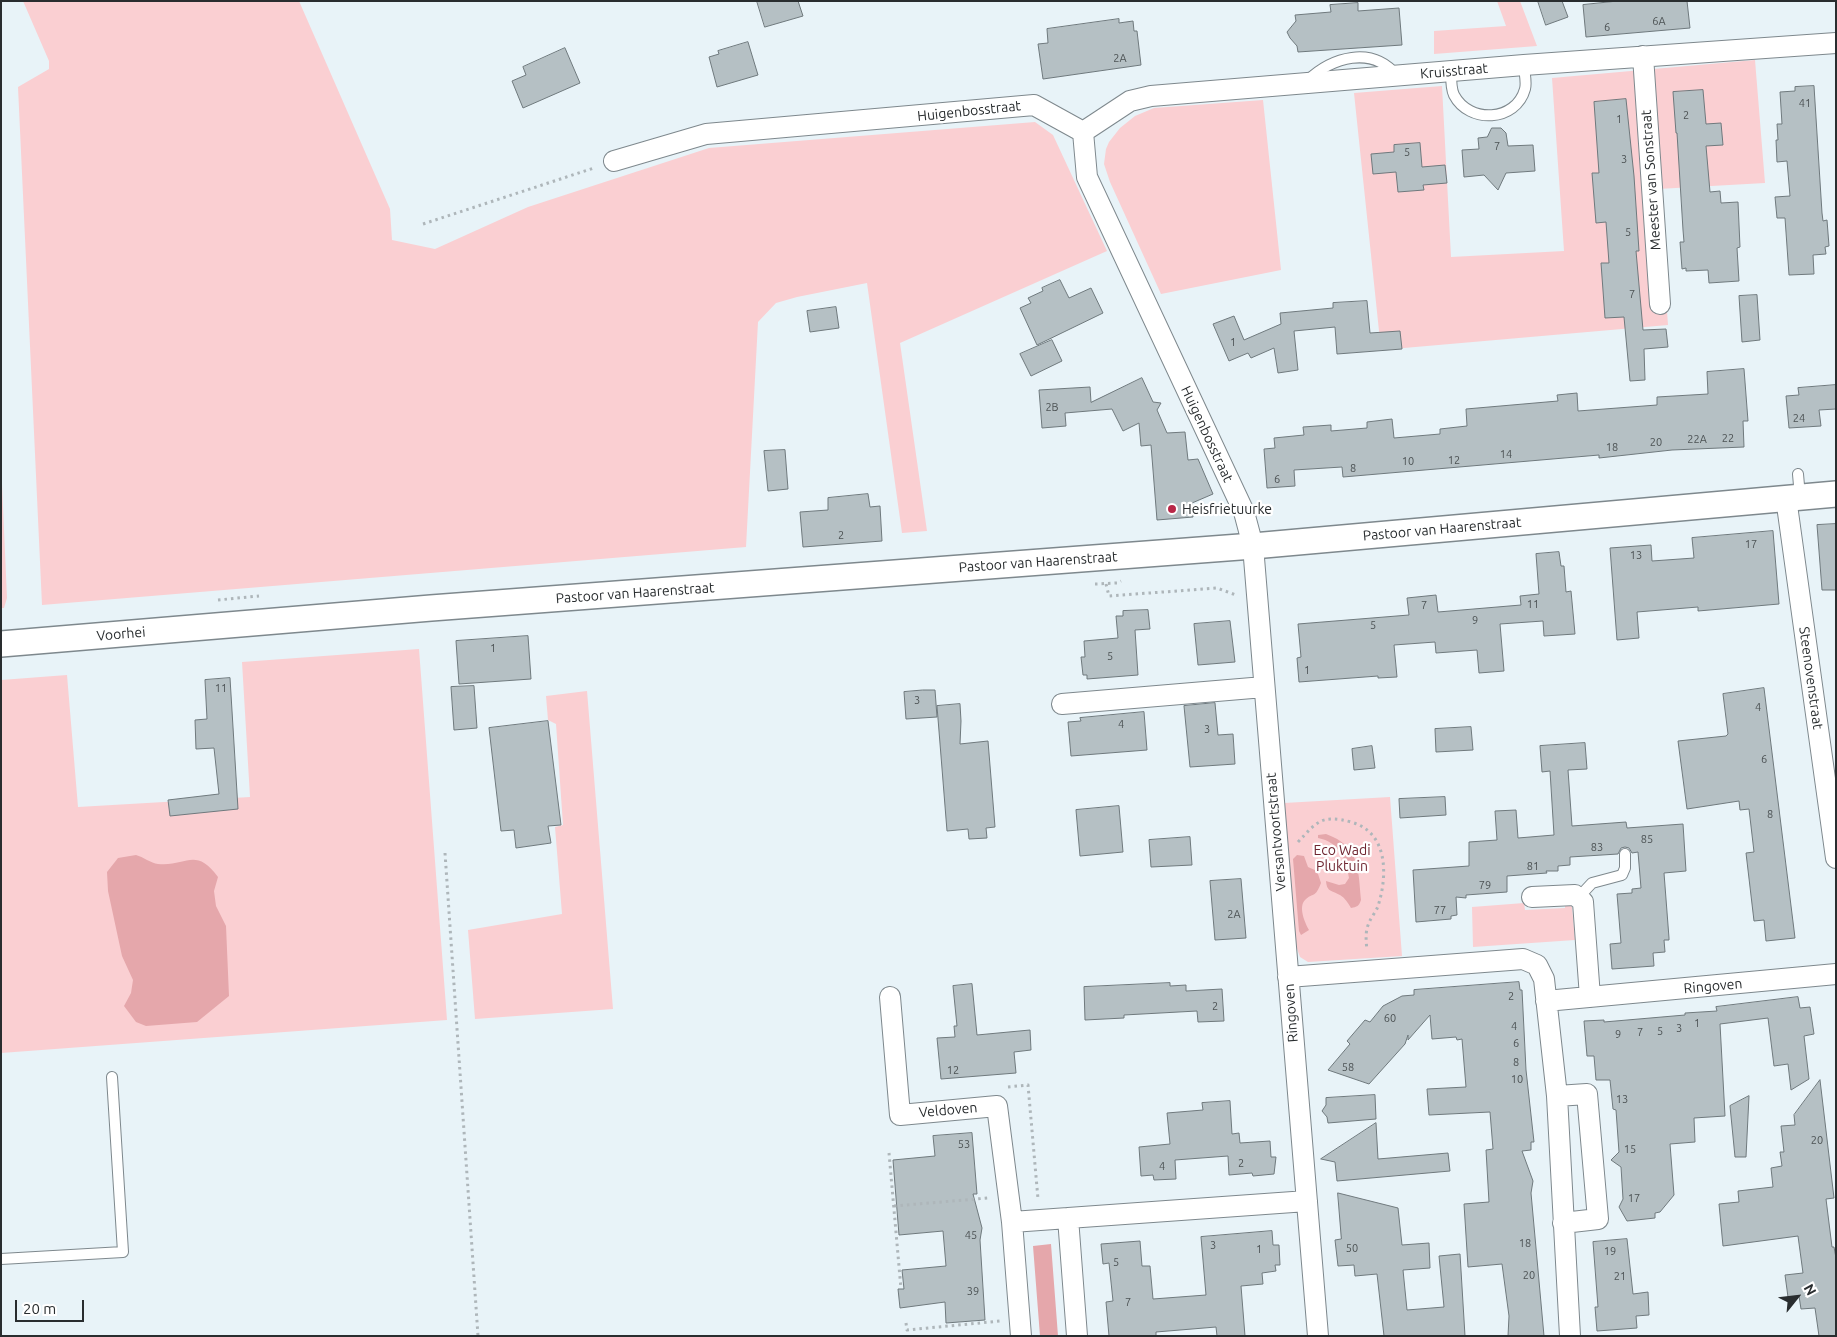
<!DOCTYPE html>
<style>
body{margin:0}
#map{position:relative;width:1837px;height:1337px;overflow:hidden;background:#e8f3f8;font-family:Ubuntu,sans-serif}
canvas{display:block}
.frame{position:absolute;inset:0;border:2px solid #292d2f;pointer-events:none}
.north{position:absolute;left:1772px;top:1272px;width:50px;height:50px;-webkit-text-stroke:4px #fff;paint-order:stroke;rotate:61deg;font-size:14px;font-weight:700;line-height:20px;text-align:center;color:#292d2f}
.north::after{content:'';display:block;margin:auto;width:18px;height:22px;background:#292d2f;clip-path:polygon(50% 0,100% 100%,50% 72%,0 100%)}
.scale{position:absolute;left:15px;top:1300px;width:69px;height:22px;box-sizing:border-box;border:2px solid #292d2f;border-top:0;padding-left:6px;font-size:15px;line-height:18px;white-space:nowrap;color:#292d2f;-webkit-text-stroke:4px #fff;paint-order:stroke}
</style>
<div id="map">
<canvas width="1837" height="1337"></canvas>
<div class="frame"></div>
<div class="north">N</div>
<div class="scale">20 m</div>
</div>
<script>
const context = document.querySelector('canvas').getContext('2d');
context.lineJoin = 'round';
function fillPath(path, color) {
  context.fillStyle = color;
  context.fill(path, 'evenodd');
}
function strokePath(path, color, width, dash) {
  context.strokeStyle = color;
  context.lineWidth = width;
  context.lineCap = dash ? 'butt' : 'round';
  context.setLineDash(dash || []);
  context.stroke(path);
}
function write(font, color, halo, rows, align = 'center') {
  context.font = font + ' Ubuntu,sans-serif';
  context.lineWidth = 4.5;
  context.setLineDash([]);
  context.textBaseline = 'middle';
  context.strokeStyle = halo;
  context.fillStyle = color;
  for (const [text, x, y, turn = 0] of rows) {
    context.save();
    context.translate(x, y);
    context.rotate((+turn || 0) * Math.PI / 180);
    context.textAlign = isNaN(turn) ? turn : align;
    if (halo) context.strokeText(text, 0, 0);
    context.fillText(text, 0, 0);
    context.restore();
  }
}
const green = new Path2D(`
 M23,1H299L390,209L392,240L435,249L528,207L709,148L1035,122L1053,135L1107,251L900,343L927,531L902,533L867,283L797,297L776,303L758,322L746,547L42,605L18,87L49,69V61Z
 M1497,1H1520L1537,46L1434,54V31L1506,26Z
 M1755,60L1765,183L1658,189L1668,325L1381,350L1354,93L1442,86L1451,257L1564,251L1552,78Z
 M1263,100L1281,270L1161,294L1110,182L1104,164L1106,149L1109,142L1120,128L1135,116L1154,108Z
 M1,461L7,598L4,608H1Z
 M419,649L447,1020L1,1053V680L67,675L78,807L250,797L242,662Z
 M587,691L613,1009L475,1019L468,930L562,914L555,827L563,825L556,724L548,720L546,696Z
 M1390,797L1402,956L1308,962L1300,957L1296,946L1284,803Z
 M1565,901L1572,907L1575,940L1473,947L1472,907L1524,903L1525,910L1565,908Z`);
const water = new Path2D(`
 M1326,834C1360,846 1358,869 1361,900C1359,906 1357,907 1351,908C1348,903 1345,898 1340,895C1331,890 1327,892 1326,881L1339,885L1345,884L1349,878C1346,858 1339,842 1318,838V835Z
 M136,855C143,857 151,863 158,864C186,867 195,846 218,877L214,891L216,906L226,926L229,996L197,1022L146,1026L136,1022L124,1006L131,993L133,980L122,956L108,891L107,872L118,858Z
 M1297,855L1304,856L1308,867L1317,871L1321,883C1315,899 1313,892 1305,900C1298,907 1305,923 1309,930L1301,935L1299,931L1293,859Z
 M1051,1244L1058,1336H1040L1033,1246Z`);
const building = new Path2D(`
 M757,1H798L803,16L765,27Z
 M1538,1H1562L1568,17L1546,25Z
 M1618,1H1687L1690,28L1586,37L1583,5Z
 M1358,3V11L1399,8L1402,45L1298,52L1297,46L1290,38L1287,32L1296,21L1295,15L1331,12L1330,5Z
 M1119,19V23L1133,21L1134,31H1137L1141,65L1043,79L1038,44L1048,43L1047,29Z
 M748,42L758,75L717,87L709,57L719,54L718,51Z
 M565,48L580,83L523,108L512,81L526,75L523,67Z
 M1814,86L1822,213L1823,221L1827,220L1829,246L1825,247L1826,254L1813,255L1814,274L1789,275L1785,218H1777L1775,197L1790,196L1787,161L1777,162L1776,140H1778L1777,124H1782L1780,92L1795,91V87Z
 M1703,90L1706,124L1721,123L1723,145L1706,146L1710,192L1720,191L1721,203L1738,202L1740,247L1737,248L1739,281L1709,283L1708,270L1686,271V268L1682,269L1680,242H1684L1683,230L1677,133H1676L1673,92Z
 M1626,99L1634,176L1639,251H1636L1643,330L1666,329L1668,347L1644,349L1645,380L1630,381L1624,317L1605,318L1601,263H1609L1606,222L1596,223L1592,173H1599L1594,102Z
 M1492,128H1501L1506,133L1508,146L1533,145L1535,171L1506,173L1498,190L1484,175L1464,177L1462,150L1479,149L1478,138L1487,137Z
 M1420,143L1422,167L1445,165L1447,183L1423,185L1424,190L1398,192L1396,172L1373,174L1371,154L1394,152V145Z
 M1060,280L1069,298L1091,288L1103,313L1037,345L1020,308L1031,303L1028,298L1043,291L1042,288Z
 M1757,295L1760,340L1742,342L1739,296Z
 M1367,301L1370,333L1400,331L1402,349L1337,354L1335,327L1294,331L1298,370L1278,373L1274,348L1251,358L1248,353L1229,361L1213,324L1234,316L1244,340L1281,324L1280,313L1333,308V303Z
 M836,307L839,328L810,332L807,311Z
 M1052,340L1062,361L1031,376L1020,354Z
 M1744,369L1748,421H1743L1744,447L1672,450L1599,458V455L1343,477L1342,467L1294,470L1295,486L1267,488L1264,449L1275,448L1274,438L1304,435L1303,427L1331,425V431L1367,428V422L1392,419L1394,438L1440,434V429L1467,426L1466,409L1558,401L1557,395L1577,393L1578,411L1657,405V397L1708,394L1707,372Z
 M1142,378L1153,402L1161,403L1157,410L1167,433L1185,432L1188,460L1198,459L1213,494L1192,503L1193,517L1157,520L1151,445L1141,446L1139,423L1123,431L1112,409L1065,413L1066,426L1042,428L1039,390L1090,387L1091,402Z
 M1836,385V409L1819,410L1821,426L1789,428L1786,396L1799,395L1798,388Z
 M785,450L788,489L768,491L764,451Z
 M868,494L870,507L880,506L882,541L803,547L800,512L828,510V498Z
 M1836,524V590H1822L1817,525Z
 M1773,531L1779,604L1698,611V607L1637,612L1639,638L1617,640L1610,548L1651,545L1652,561L1694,558L1692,538Z
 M1559,552L1561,566H1564L1566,592L1571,591L1575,634L1544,636L1543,621L1500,624L1504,671L1479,673L1477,650L1436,653L1435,642L1394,645L1397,677L1378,678V676L1299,682L1297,658L1301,657L1298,624L1409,615L1407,598L1436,595L1438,612L1521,605L1520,596L1539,594L1536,554Z
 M1148,610L1150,629L1135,630L1138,675L1087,679V675H1083L1081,657H1085L1084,641L1118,638L1116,616H1123V611Z
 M1230,621L1235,662L1198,665L1194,624Z
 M528,636L531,679L459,684L456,641Z
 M230,678L238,809L170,816L168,800L219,794L214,748L196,749L195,720L207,719L205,680Z
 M474,686L477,728L454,730L451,687Z
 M1764,688L1795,938L1766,941L1764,920L1754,921L1746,853L1754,852L1749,809L1740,810L1739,801L1687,809L1678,741L1726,736L1728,734L1723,694Z
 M923,690H935L937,717L906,719L904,692Z
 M1215,703L1218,735L1233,734L1235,764L1190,767L1184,706Z
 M960,704L961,721L960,744L988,741L995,827L986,828L987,838L969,839L968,829L947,831L937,706Z
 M1144,712L1147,750L1071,756L1068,722L1081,721L1080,718Z
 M548,721L561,825L548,826L551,843L516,848L514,830L501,831L489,728Z
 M1471,727L1473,750L1436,752L1435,729Z
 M1585,743L1587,769L1568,770L1572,826L1626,822L1627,828L1683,824L1686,871L1664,873L1669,938V940H1664L1665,952L1653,953L1654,966L1612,969L1610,944L1621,943L1617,894L1632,893V889L1641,888L1638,852L1632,853L1629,848L1625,847L1621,848L1618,854L1570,857V865L1558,866V871H1546L1547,873L1507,876V892L1466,895V898L1456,897L1457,915L1451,916V919L1416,922L1413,870L1469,866V842L1497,840L1495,811L1516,810L1518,838L1554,835L1550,771L1542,772L1540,746Z
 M1372,746L1375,768L1354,770L1352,749Z
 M1445,797L1446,815L1400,818L1399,799Z
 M1119,806L1123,852L1080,856L1076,810Z
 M1190,837L1192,865L1151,867L1149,840Z
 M1241,879L1246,938L1215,940L1210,881Z
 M1519,982L1520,990H1522L1526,1070L1534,1142H1531V1150L1522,1151L1533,1181L1531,1193L1544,1336H1508L1509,1316L1502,1264L1468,1267L1464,1204L1489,1202L1486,1150L1493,1149L1490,1112L1429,1115L1427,1089L1466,1087L1462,1039L1457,1040L1456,1037L1432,1039L1430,1015L1408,1040V1035L1405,1044L1369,1084L1328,1070L1350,1044L1347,1041L1365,1020L1370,1022L1383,1006L1402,996L1414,995V990Z
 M1170,983V986L1186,985V991L1222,989L1224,1021L1198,1022L1197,1011L1124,1015V1018L1085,1020L1084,987Z
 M972,984L977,1035L1030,1030L1031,1050L1014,1052L1016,1073L941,1079L937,1038L955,1037L954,1026H957L953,986Z
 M1798,997L1800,1008L1810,1007L1814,1034L1804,1036L1809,1079L1791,1090L1788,1064L1774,1066L1768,1018L1720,1024L1725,1116L1694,1118L1695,1142L1670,1144L1674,1195L1660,1212L1655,1213V1218L1627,1221L1619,1207L1623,1199L1621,1167L1611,1160L1619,1152L1616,1110L1613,1109L1610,1080H1596L1594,1056H1587L1584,1021L1604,1020V1022L1685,1015V1013L1717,1011L1716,1007Z
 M1820,1080L1834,1198L1826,1199L1832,1247H1834L1836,1258V1336H1819L1815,1308L1801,1309L1799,1296L1788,1297L1785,1275L1803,1273L1798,1236L1723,1246L1719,1204L1739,1202L1738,1191L1773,1187L1771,1168L1782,1166L1780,1152H1784L1781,1126L1795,1125L1794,1115Z
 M1375,1095L1376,1119L1328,1123L1327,1117L1322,1111L1326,1105V1098Z
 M1749,1096L1746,1157H1735L1730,1106Z
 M1230,1101L1232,1134L1239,1133L1240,1143L1270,1141L1271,1157H1276L1274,1174L1253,1176L1252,1173L1229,1175L1228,1156L1175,1160L1176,1179L1154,1180L1153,1175L1141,1176L1139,1147L1170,1144L1167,1113L1203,1110L1202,1103Z
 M1376,1123L1378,1159L1448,1153L1450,1171L1337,1181L1335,1162L1321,1159Z
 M972,1133L977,1194H973L982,1228L980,1240L985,1320L946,1323L945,1302L900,1308L898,1289H904L902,1270L946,1266L943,1231L899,1235L893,1160L935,1156L933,1136Z
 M1338,1193L1398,1208L1402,1245L1429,1243L1430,1268L1403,1270L1407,1310L1444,1307L1439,1256L1460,1254L1465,1336H1384L1377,1274L1355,1276L1354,1265L1338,1266L1335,1240L1341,1239Z
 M1272,1231L1273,1245H1279L1280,1265H1275L1276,1271L1262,1273L1263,1284L1241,1286L1245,1336H1217L1216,1327L1156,1332V1336H1109L1106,1302L1113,1301L1109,1263L1103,1264L1101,1244L1140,1241L1142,1266H1150L1153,1299L1206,1295L1201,1237Z
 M1627,1239L1633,1294L1648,1292L1649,1315L1636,1316L1637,1328L1597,1331L1595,1307H1598L1593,1242Z`);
const path = new Path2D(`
 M423,224L594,168
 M1095,584L1117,583L1121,581
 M1106,584L1109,596L1217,588L1236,595
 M218,600L259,596
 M1298,842C1317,822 1321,814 1351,822C1388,832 1388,875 1378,906C1376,912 1371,917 1369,923C1365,931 1366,941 1367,950
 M445,853L478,1336
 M1008,1087L1028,1085L1038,1199
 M889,1153L901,1289
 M894,1206L988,1198
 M906,1323L907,1330L1000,1321`);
const service = new Path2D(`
 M1451,72C1451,79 1451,89 1454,95C1469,124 1516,122 1525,89C1527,82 1524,72 1524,65
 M1307,81C1332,57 1372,45 1397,76
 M1798,474L1800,497
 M1578,898L1592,883L1622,875L1625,868V854
 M1,1259L123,1252L112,1077`);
const minor = new Path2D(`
 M1643,56L1660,304
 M1083,132L1130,101L1151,96L1524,65L1836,43
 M614,161L706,134L1034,105L1083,132L1087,177L1244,512L1253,546L1318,1336
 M1786,498L1836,858
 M1062,704L1264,687
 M1532,897L1575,895L1583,902L1590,997
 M1288,977L1523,959L1537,965L1544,979L1557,1096L1570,1336
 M890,997L900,1115L997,1106L1012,1222L1307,1201
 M1546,1001L1836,974
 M1557,1096L1587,1094L1598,1219L1563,1223
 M1068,1218L1077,1336
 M1012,1222L1021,1336`);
const tertiary = new Path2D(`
 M1,644L431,608L1253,546L1836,494`);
const markers = [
 [1172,509,5,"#b82747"]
];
const numberNames = [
 ["6A",1659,21],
 ["6",1607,27],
 ["2A",1120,58],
 ["41",1805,103],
 ["2",1686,115],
 ["1",1619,119],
 ["7",1497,146],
 ["5",1407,152],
 ["3",1624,159],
 ["5",1628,232],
 ["7",1632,294],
 ["1",1233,342],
 ["2B",1052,407],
 ["24",1799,418],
 ["22",1728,438],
 ["22A",1697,439],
 ["20",1656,442],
 ["18",1612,447],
 ["14",1506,454],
 ["12",1454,460],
 ["10",1408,461],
 ["8",1353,468],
 ["6",1277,479],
 ["2",841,535],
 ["17",1751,544],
 ["13",1636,555],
 ["11",1533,604],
 ["7",1424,605],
 ["9",1475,620],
 ["5",1373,625],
 ["1",493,648],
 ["5",1110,656],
 ["1",1307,670],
 ["11",221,688],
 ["3",917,700],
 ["4",1758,707],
 ["4",1121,724],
 ["3",1207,729],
 ["6",1764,759],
 ["8",1770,814],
 ["85",1647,839],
 ["83",1597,847],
 ["81",1533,866],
 ["79",1485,885],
 ["77",1440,910],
 ["2A",1234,914],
 ["2",1511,996],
 ["2",1215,1006],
 ["60",1390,1018],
 ["1",1697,1023],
 ["4",1514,1026],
 ["3",1679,1028],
 ["5",1660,1031],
 ["7",1640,1032],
 ["9",1618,1034],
 ["6",1516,1043],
 ["8",1516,1062],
 ["58",1348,1067],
 ["12",953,1070],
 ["10",1517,1079],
 ["13",1622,1099],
 ["20",1817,1140],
 ["53",964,1144],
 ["15",1630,1149],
 ["2",1241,1163],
 ["4",1162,1166],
 ["17",1634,1198],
 ["45",971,1235],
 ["18",1525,1243],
 ["3",1213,1245],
 ["50",1352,1248],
 ["1",1259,1249],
 ["19",1610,1251],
 ["5",1116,1262],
 ["20",1529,1275],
 ["21",1620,1276],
 ["39",973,1291],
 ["7",1128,1302]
];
const streetNames = [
 ["Kruisstraat",1454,71,-5],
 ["Huigenbosstraat",969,111,-6],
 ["Meester van Sonstraat",1651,180,-94],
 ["Huigenbosstraat",1207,434,65],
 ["Pastoor van Haarenstraat",1442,529,-5],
 ["Pastoor van Haarenstraat",1038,562,-4],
 ["Pastoor van Haarenstraat",635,593,-4],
 ["Voorhei",121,634,-5],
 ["Steenovenstraat",1811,678,82],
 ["Versantvoortstraat",1276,832,-95],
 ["Ringoven",1713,986,-5],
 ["Ringoven",1291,1013,-94],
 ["Veldoven",948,1110,-5]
];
const poiNames = [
 ["Heisfrietuurke",1182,509]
];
const parkNames = [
 ["Eco Wadi",1342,850],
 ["Pluktuin",1342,866]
];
fillPath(green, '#facfd2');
fillPath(water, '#e5a7ab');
fillPath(building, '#b5c0c4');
strokePath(building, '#6f797d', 1);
strokePath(service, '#7e888d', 12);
strokePath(minor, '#7e888d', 22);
strokePath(tertiary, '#7e888d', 28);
strokePath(path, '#aeb6ba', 3, [2.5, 4]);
strokePath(service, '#fff', 10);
strokePath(minor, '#fff', 20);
strokePath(tertiary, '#fff', 25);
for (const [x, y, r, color] of markers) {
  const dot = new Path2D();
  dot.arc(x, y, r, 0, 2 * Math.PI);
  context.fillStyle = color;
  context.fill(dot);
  strokePath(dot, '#fff', 2);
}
write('11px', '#4c5254', null, numberNames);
write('14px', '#292d2f', '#fff', streetNames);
write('14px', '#292d2f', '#fff', poiNames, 'left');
write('14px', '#6f2631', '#fff', parkNames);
</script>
